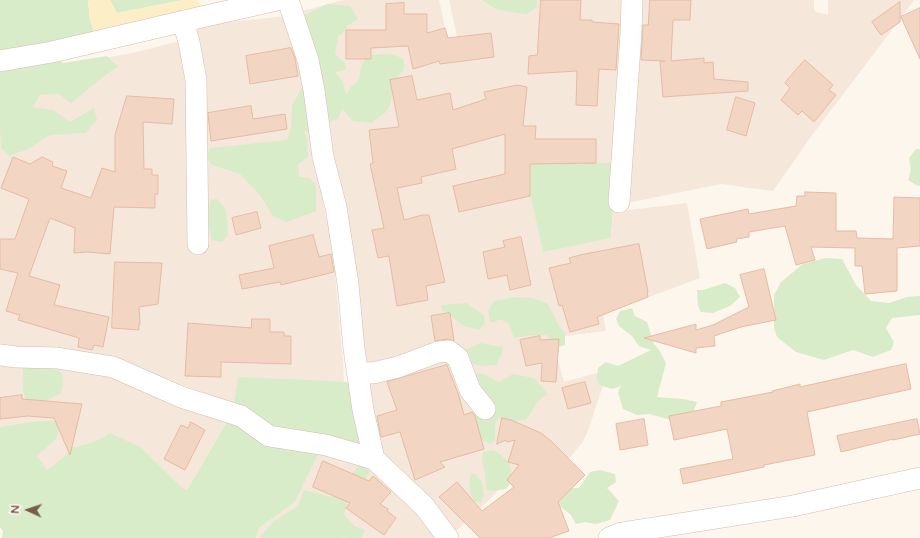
<!DOCTYPE html>
<style>
body{margin:0}
#map{position:relative;width:920px;height:538px;overflow:hidden;background:#fdf6ec;font-family:"Varela Round",sans-serif}
canvas{display:block}
.north{position:absolute;left:8px;top:490px;width:40px;height:40px;-webkit-text-stroke:3px #fffaf3;paint-order:stroke;rotate:273deg;font-size:11px;font-weight:700;line-height:16px;text-align:center;color:#7a5c4d}
.north::after{content:'';display:block;margin:auto;width:14px;height:18px;background:#7a5c4d;clip-path:polygon(50% 0,100% 100%,50% 72%,0 100%)}
</style>
<div id="map">
<canvas width="920" height="538"></canvas>
<div class="north">N</div>
</div>
<script>
const context = document.querySelector('canvas').getContext('2d');
context.lineJoin = 'round';
function fillPath(path, color) {
  context.fillStyle = color;
  context.fill(path, 'evenodd');
}
function strokePath(path, color, width, dash) {
  context.strokeStyle = color;
  context.lineWidth = width;
  context.lineCap = dash ? 'butt' : 'round';
  context.setLineDash(dash || []);
  context.stroke(path);
}
const residential = new Path2D(`
 M343,0H439L453,63L461,61L459,46L449,0H629L616,163H530V194L543,251L611,238L613,212L687,203L700,278L609,312L603,316L606,331L564,336L550,332L564,382L608,370L589,428L583,442L571,456L532,508L507,481L490,499L454,533L375,450L362,384L459,346L360,367L299,12Z
 M639,0H814V11L828,15V0H914L904,14L810,138L773,191L721,184L627,203Z
 M288,16L300,49L316,159L326,218L335,247V272L343,362L344,382L332,381L234,406L229,402L177,383L172,380L107,361L0,350V143L4,74L133,53L184,40L191,29L198,25Z
 M0,359L104,371L228,420L180,502L37,482L0,450Z
 M321,449L367,462L442,538H256L259,528L295,502Z`);
const green = new Path2D(`
 M0,0H90L88,1L90,20L94,32L36,46L63,63L107,56L118,67L108,73L71,103L59,94L40,95L32,107L53,110L70,122L94,108L97,120L86,133L50,135L30,148L9,156L1,148L2,127L0,143Z
 M110,0H183L117,13Z
 M483,0H537V7L527,14C511,12 495,12 483,0Z
 M327,4L350,6L358,19L347,26L346,30L338,36L335,54L345,63L346,70L335,72L343,82L346,95L349,89L359,80L361,68L367,55L392,54L404,59V70L395,79L390,105L386,112L371,123L353,121L342,109L338,119L331,121L328,128L316,135L303,130L307,138L308,157L298,164L299,177L310,178L316,186V211L286,222L273,216L260,195L240,174L212,165L208,160L207,154L210,148L287,140L291,127L292,105L304,84L307,37L305,15Z
 M916,149H920V186L916,185L908,180L911,170L909,158Z
 M530,163H616L611,238L543,252L530,194Z
 M217,199L226,210L228,235L222,242L212,240C208,225 207,216 211,200Z
 M826,258L842,259L856,285L871,301L889,303L907,297L920,296V315L892,318L886,328L894,342L891,350L873,357L853,350L824,360L796,352L777,337L774,328V295L781,282L803,264Z
 M725,283L735,288L740,297L730,306L713,313L701,312L698,306L697,290H703Z
 M515,297L532,298L547,303L554,315L557,323L565,333V345L559,347L546,335H532L514,338L509,324L501,319L494,322H490L488,310L495,301Z
 M466,303L484,315L485,323L479,330L464,326L442,310L441,305Z
 M632,308L635,316L647,322L654,344L659,350L666,363L657,397L683,399L697,402L692,416L675,421L649,414L637,415L623,409L618,392L621,386L612,389L599,385L597,379L598,368L606,362L618,366L651,350L639,346L632,336L619,326L616,319L620,311Z
 M480,343L502,347L503,351L496,365L484,366L467,363L463,353L471,347Z
 M34,362L56,366L64,378L61,393L42,403L33,405L25,398L23,389V368Z
 M473,373L483,374L499,382L513,374L534,378L548,394L538,401L527,419L509,422L499,417L495,424V441L491,444L477,438L473,422L477,408Z
 M238,377L353,382L367,451L278,431L234,406Z
 M228,420L321,449L295,502L259,528L256,538H2L3,531L0,527V427L39,421H61L57,438L37,456L47,470L63,458L73,447C88,445 98,441 110,433L140,447L181,487L187,490Z
 M493,450L497,452L509,462L513,480L506,489L491,491L486,489L485,472L482,463L483,452Z
 M360,465L370,471L364,482L348,500L344,514L354,526L365,530L361,538H347L342,537L341,538H259L274,521L298,506L304,490L331,497Z
 M600,470L615,474L616,482L607,488L619,501L610,520L596,524L585,522L576,524L570,514L555,503L562,488H579L590,472Z
 M471,473L475,474L482,482L484,495L481,503L474,501C469,490 468,485 471,473Z`);
const sand = new Path2D(`
 M90,0H110L117,13L183,0H197L204,9L94,32L90,20L88,1Z`);
const building = new Path2D(`
 M541,0H581L580,20H592V22L619,24L616,70L599,69L597,106L576,105L577,71L528,74L529,56L537,55Z
 M650,0H691L690,20H673L671,61L704,58V63L713,62L714,79L748,82V91L663,97L660,62L665,61L641,60L643,25H648Z
 M900,2V22L881,35L872,22Z
 M404,3V14H427V33L445,28L448,38L491,33L494,57L440,64L439,61L413,69L408,46L371,48V59H346V30H386V4Z
 M920,8V59L901,17Z
 M291,48L295,58L298,76L250,84L246,56Z
 M805,60L833,85L829,90L836,95L814,122L802,111L798,115L781,100L790,88L785,83Z
 M412,76L417,100L450,93L453,110L486,99L484,92L517,85L527,87L523,126H536L535,139H596V163L530,164V196L459,212L453,186L505,174V134L452,149L456,169L421,177L422,183L397,188L404,220L422,215H429L445,282L426,286L428,300L397,306L389,256L378,258L372,230L384,228L370,164L373,163L369,130L399,127L390,80Z
 M127,96L174,99L172,124L143,122L144,169H152V175H158V194H155V208L114,207L110,254L87,252L74,253L75,228L50,218L29,276L60,285L54,305L109,317L103,347L94,345L92,350L78,347L79,338L18,320L20,315L6,311L18,273L0,269V239H15L29,199L1,188L13,157L30,164L42,157L53,162L52,166L67,171L61,188L91,198L102,168L115,172V135Z
 M736,97L755,103L746,136L727,130Z
 M251,106L253,119L285,114L287,129L211,141L209,124L208,113Z
 M805,192L836,193V231H856L857,238L893,239L894,197L920,198V246L897,248V291L865,294L862,266H855V248L811,247L815,260L796,265L785,226L749,232V237L736,239L737,242L707,249L700,219L748,209L749,214L796,206L797,196H805Z
 M257,212L261,228L236,235L232,218Z
 M313,235L319,257L331,254L334,272L281,285L280,282L242,289L239,275L274,268L269,246Z
 M521,237L531,285L510,290L507,275L488,279L483,252L505,247L503,241Z
 M639,244L648,292H647L648,297L597,317L599,324L570,332L562,305L559,306L549,268L571,263L569,258L580,255Z
 M115,262L162,263L158,304L139,307L140,324H139V330L112,328Z
 M764,269L776,320L741,327L714,336L715,346L696,348V353L644,338L696,324V330L713,325L749,307L740,275Z
 M450,313L454,341L448,339L435,341L431,316Z
 M252,319H270V332H284V336H291V364L221,362V377L185,376L188,323L251,328Z
 M540,336V340L559,339L556,382L541,381L542,363L526,366L520,340Z
 M906,364L911,389L807,412L815,455L764,465V467L683,484L680,469L733,459L727,429L674,440L669,416L721,406V402L773,392L772,391L800,384V387L881,369Z
 M447,365L459,396L464,415L472,412L475,416L484,449L440,462L445,467L415,480L400,432L381,437L377,416L397,410L387,382Z
 M585,382L591,403L568,409L562,388Z
 M22,395V399L82,404L70,455L54,418L28,416L0,419V398Z
 M502,418L511,420L541,433L551,441L585,475L558,502L569,531L549,538H480L439,497L457,482L482,511L514,487L507,480L519,465L508,462L515,440L507,442L506,440L497,444Z
 M644,419L648,445L620,450L616,424Z
 M917,419L920,434L893,440V439L841,452L837,436Z
 M191,422L205,430L185,470L164,459L181,425L188,428Z
 M323,461L369,481L373,476L391,492L380,504L388,509L387,511L396,518L384,535L346,508L350,503L313,487Z`);
const minor = new Path2D(`
 M288,0L308,60L314,90L323,157L336,207L348,284L354,349L363,410L374,459L424,506L448,538
 M183,21L189,42L196,80L198,244
 M0,61L52,52L206,16L277,0
 M619,202L631,33L632,0
 M0,355L16,357L57,358L113,367L181,397L241,416L269,436L326,445L374,459
 M357,372L373,373L398,367L438,352L449,351L458,358L470,390L485,409
 M609,538L621,533L793,506L920,478`);
fillPath(residential, '#f5e8da');
fillPath(green, '#d8ecc9');
fillPath(sand, '#fcefc7');
fillPath(building, '#f3d5c3');
strokePath(building, '#e6bba3', 1);
strokePath(minor, '#d1beb0', 22);
strokePath(minor, '#fff', 21);
</script>
